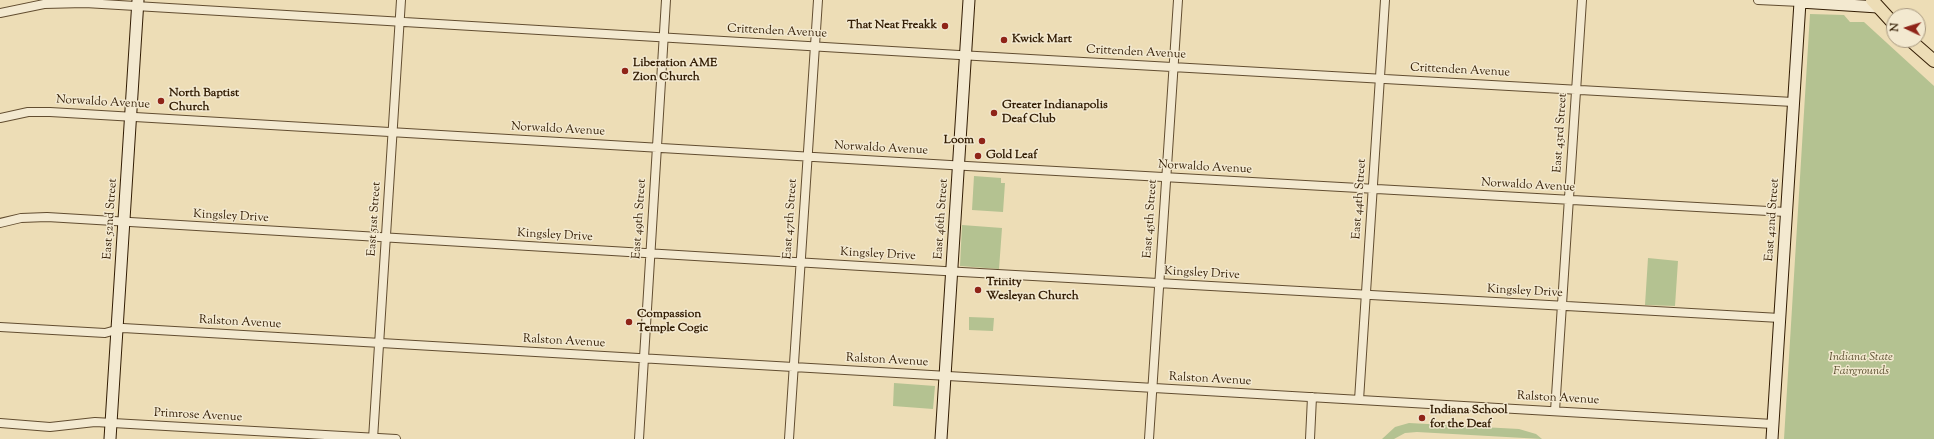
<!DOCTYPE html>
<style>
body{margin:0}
#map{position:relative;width:1934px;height:439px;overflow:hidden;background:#edddb6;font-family:"Sorts Mill Goudy",serif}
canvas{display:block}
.north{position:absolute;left:1886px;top:8px;width:40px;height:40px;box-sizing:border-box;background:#f3e9d0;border:1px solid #a6977e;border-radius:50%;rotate:274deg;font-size:11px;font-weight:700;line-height:16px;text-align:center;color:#331d04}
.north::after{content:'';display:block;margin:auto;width:14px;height:18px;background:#8f2418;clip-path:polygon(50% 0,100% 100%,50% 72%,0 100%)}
</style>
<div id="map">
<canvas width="1934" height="439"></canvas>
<div class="north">N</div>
</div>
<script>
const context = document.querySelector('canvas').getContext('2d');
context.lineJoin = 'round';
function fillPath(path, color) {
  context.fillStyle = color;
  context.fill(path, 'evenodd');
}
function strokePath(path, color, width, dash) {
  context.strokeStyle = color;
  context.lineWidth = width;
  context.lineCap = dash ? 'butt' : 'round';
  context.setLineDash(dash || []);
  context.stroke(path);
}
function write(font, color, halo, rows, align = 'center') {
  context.font = font + ' "Sorts Mill Goudy",serif';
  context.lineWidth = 3;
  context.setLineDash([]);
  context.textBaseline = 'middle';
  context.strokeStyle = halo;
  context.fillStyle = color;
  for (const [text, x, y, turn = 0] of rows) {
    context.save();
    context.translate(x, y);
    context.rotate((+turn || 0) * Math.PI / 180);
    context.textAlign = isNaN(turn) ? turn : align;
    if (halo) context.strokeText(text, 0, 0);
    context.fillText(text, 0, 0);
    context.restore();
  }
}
const green = new Path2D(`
 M1810,14L1844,15L1850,22H1864L1934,86V439H1784Z
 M974,176L1001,178V183H1005L1003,212L972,210Z
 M962,225L1002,228L999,269L960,266Z
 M1648,258L1678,261L1675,306L1645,305Z
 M969,317L994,318L993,331L969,330Z
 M894,383L935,386L933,409L893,406Z
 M1409,423L1519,429L1536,434L1542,439L1417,432L1405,433L1394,439H1382L1395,427Z`);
const street = new Path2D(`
 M1758,0L1800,2
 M0,13L44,4L85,3L959,55L1793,102
 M0,118L28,112H50L967,166L1786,212
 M0,223L21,218L47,217L944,271L1780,318
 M0,327L105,333L123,328L1773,424
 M1359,400L1385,0
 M1555,411L1582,0
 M0,423L50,427L95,422L396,439
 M373,439L401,0
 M639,439L666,0
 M789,439L818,0
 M1149,439L1178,0
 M1310,439L1312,397`);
const secondary = new Path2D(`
 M110,439L138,0
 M941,439L969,0
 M1772,439L1800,2L1878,7`);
const primary = new Path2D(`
 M1872,0L1894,24
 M1910,40L1934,61`);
const markers = [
 [945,26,4,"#8f2418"],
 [1004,40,4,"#8f2418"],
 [625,71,4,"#8f2418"],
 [161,101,4,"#8f2418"],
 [994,113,4,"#8f2418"],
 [982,141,4,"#8f2418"],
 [978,156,4,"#8f2418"],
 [978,290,4,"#8f2418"],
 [629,322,4,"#8f2418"],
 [1422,418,4,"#8f2418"]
];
const poiNames = [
 ["That Neat Freakk",937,26,"right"],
 ["Kwick Mart",1012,40],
 ["Liberation AME",633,64],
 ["Zion Church",633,78],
 ["North Baptist",169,94],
 ["Church",169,108],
 ["Greater Indianapolis",1002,106],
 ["Deaf Club",1002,120],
 ["Loom",974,141,"right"],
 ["Gold Leaf",986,156],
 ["Trinity",986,283],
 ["Wesleyan Church",986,297],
 ["Compassion",637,315],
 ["Temple Cogic",637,329],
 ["Indiana School",1430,411],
 ["for the Deaf",1430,425]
];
const streetNames = [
 ["Crittenden Avenue",777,32,3],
 ["Crittenden Avenue",1136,53,3],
 ["Crittenden Avenue",1460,71,3],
 ["Norwaldo Avenue",103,103,3],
 ["Norwaldo Avenue",558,130,3],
 ["East 43rd Street",1561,133,-86],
 ["Norwaldo Avenue",881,149,3],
 ["Norwaldo Avenue",1205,168,3],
 ["Norwaldo Avenue",1528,186,3],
 ["East 44th Street",1360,199,-86],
 ["Kingsley Drive",231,217,3],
 ["East 52nd Street",111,219,-86],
 ["East 51st Street",375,219,-86],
 ["East 49th Street",640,219,-86],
 ["East 47th Street",791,219,-86],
 ["East 46th Street",942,219,-86],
 ["East 45th Street",1151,219,-86],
 ["East 42nd Street",1773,220,-86],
 ["Kingsley Drive",555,236,3],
 ["Kingsley Drive",878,255,3],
 ["Kingsley Drive",1202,274,3],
 ["Kingsley Drive",1525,292,3],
 ["Ralston Avenue",240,323,3],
 ["Ralston Avenue",564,342,3],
 ["Ralston Avenue",887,361,3],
 ["Ralston Avenue",1210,380,3],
 ["Ralston Avenue",1558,399,3],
 ["Primrose Avenue",198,416,3]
];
const parkNames = [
 ["Indiana State",1861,358],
 ["Fairgrounds",1861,372]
];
fillPath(green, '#b4c291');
strokePath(street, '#624d30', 10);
strokePath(secondary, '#331d04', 13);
strokePath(primary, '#331d04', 14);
strokePath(street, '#f3e9d0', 8);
strokePath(secondary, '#f3e9d0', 11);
strokePath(primary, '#edddb6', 12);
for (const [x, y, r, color] of markers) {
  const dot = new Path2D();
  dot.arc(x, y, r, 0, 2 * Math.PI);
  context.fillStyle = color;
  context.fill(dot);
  strokePath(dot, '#f3e9d0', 1.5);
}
write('bold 12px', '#331d04', '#f3e9d0', poiNames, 'left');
write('12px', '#331d04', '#f3e9d0', streetNames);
write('italic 12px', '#5a4f2e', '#f3e9d0', parkNames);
</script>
